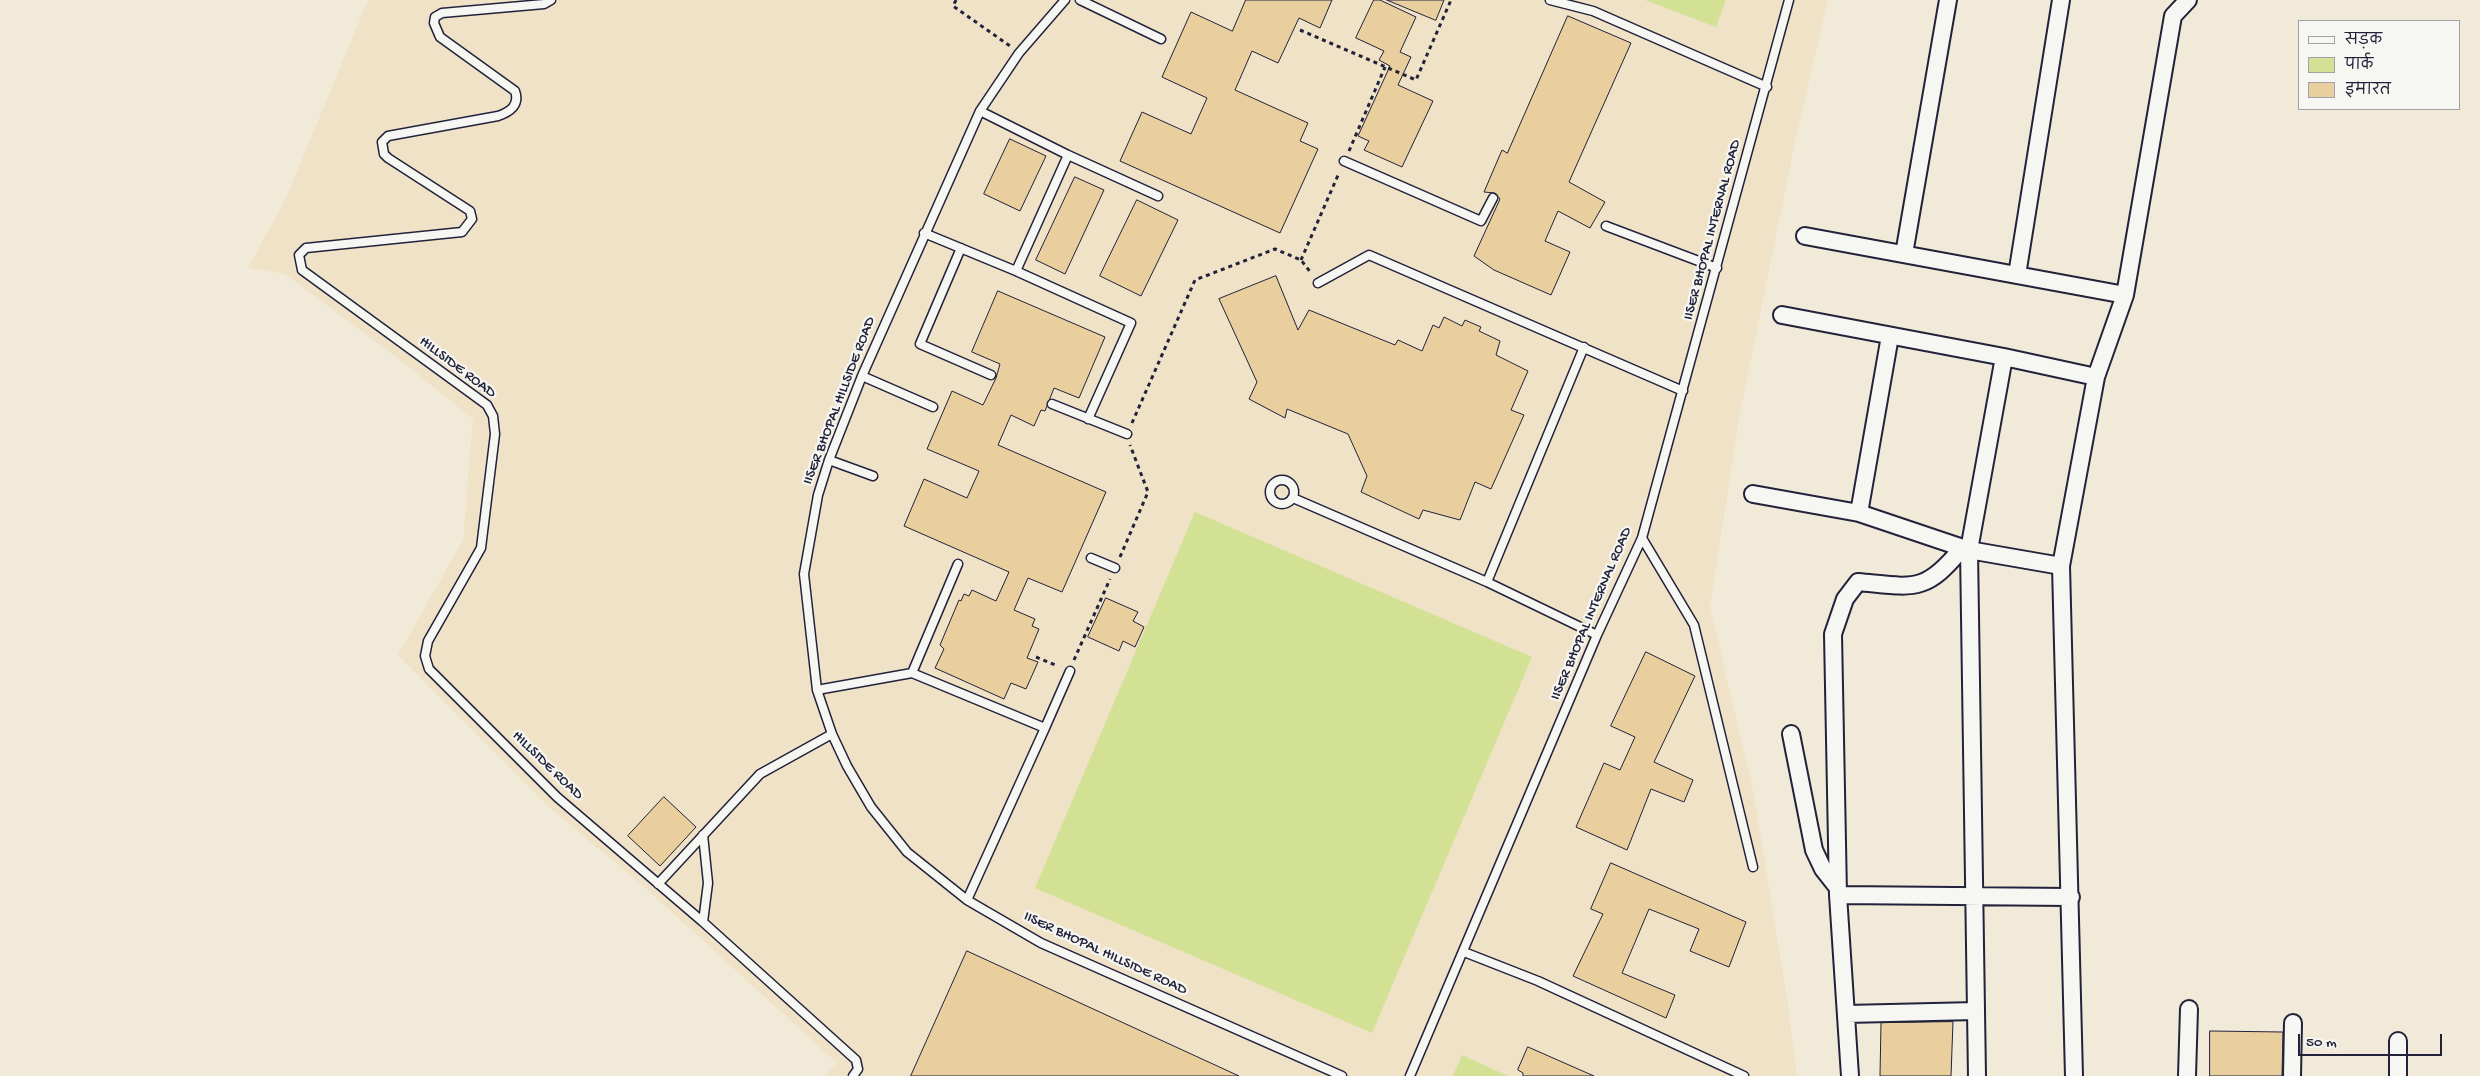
<!DOCTYPE html>
<meta charset="utf-8">
<style>
body{margin:0}
#map{position:relative;width:2480px;height:1076px;overflow:hidden;background:#f2ead9;font-family:"Gochi Hand","Playpen Sans Deva",sans-serif}
canvas{display:block}
.legend{position:absolute;left:2298px;top:20px;width:162px;height:90px;box-sizing:border-box;background:#f6f6f2;border:1px solid #a1a1a9;margin:0;padding:6px 9px;list-style:none;font-size:15px;color:#22223b}
.legend li{display:flex;align-items:center;gap:10px;height:25px}
.legend b{width:25px;border:1px solid #a1a1a9}
.scale{position:absolute;left:2298px;top:1034px;width:144px;height:22px;box-sizing:border-box;border:2px solid #22223b;border-top:0;padding-left:6px;font-size:15px;line-height:18px;white-space:nowrap;color:#22223b;-webkit-text-stroke:4px #f6f6f2;paint-order:stroke}
</style>
<div id="map">
<canvas width="2480" height="1076"></canvas>
<ul class="legend">
<li><b style="height:6px;background:#f6f6f2"></b>सड़क</li>
<li><b style="height:14px;background:#d3e194"></b>पार्क</li>
<li><b style="height:14px;background:#e9cf9e"></b>इमारत</li>
</ul>
<div class="scale">50 m</div>
</div>
<script>
const context = document.querySelector('canvas').getContext('2d');
context.lineJoin = 'round';
function fillPath(path, color) {
  context.fillStyle = color;
  context.fill(path, 'evenodd');
}
function strokePath(path, color, width, dash) {
  context.strokeStyle = color;
  context.lineWidth = width;
  context.lineCap = dash ? 'butt' : 'round';
  context.setLineDash(dash || []);
  context.stroke(path);
}
function write(font, color, halo, rows, align = 'center') {
  context.font = font + ' "Gochi Hand",sans-serif';
  context.lineWidth = 4.5;
  context.setLineDash([]);
  context.textBaseline = 'middle';
  context.strokeStyle = halo;
  context.fillStyle = color;
  for (const [text, x, y, turn = 0] of rows) {
    context.save();
    context.translate(x, y);
    context.rotate((+turn || 0) * Math.PI / 180);
    context.textAlign = isNaN(turn) ? turn : align;
    if (halo) context.strokeText(text, 0, 0);
    context.fillText(text, 0, 0);
    context.restore();
  }
}
const built = new Path2D(`
 M368,0H1828L1795,142L1739,419L1710,606L1754,795L1787,998L1797,1076H825L837,1063L642,885L550,808L398,655L463,540L473,419L401,361L285,274L248,268L287,196Z`);
const green = new Path2D(`
 M1645,0H1726L1716,27Z
 M1195,512L1532,657L1372,1033L1035,888Z
 M1462,1055L1508,1076H1453Z`);
const building = new Path2D(`
 M1246,0H1332L1320,28L1299,18L1278,63L1252,51L1235,90L1308,123L1300,141L1318,149L1280,233L1120,161L1142,112L1191,134L1207,98L1162,77L1191,12L1232,31Z
 M1374,0H1380L1416,17L1400,52L1411,57L1398,85L1433,101L1402,167L1364,150L1369,141L1358,136L1390,66L1379,60L1384,51L1356,38Z
 M1387,0H1444L1436,20Z
 M1568,16L1631,43L1569,182L1605,202L1590,228L1558,211L1545,241L1570,252L1551,295L1494,270L1474,256L1500,199L1495,193L1484,192L1502,150L1507,153Z
 M1010,139L1046,156L1020,211L984,194Z
 M1075,177L1104,190L1065,274L1036,260Z
 M1137,200L1178,220L1141,296L1100,276Z
 M1276,276L1298,330L1309,310L1395,345L1398,340L1422,351L1433,325L1439,328L1444,317L1462,326L1465,320L1481,327L1479,331L1500,341L1496,355L1528,371L1511,410L1524,415L1491,489L1475,482L1460,520L1423,510L1419,519L1361,492L1367,476L1348,434L1287,409L1285,418L1249,399L1257,382L1219,299Z
 M998,291L1105,337L1079,398L1054,388L1045,411L1041,410L1034,426L1011,415L998,445L1106,492L1062,592L1028,578L1014,610L1035,619L1032,626L1039,629L1027,658L1038,662L1026,689L1011,683L1004,699L935,668L944,649L940,645L959,600L961,601L964,594L969,596L972,590L996,601L1009,572L904,526L924,479L967,498L979,471L927,449L952,391L983,405L996,378L1000,364L972,352Z
 M1106,598L1138,612L1133,621L1144,627L1135,647L1123,641L1119,651L1088,637Z
 M1646,652L1695,676L1654,762L1693,780L1684,802L1651,789L1627,850L1576,827L1604,763L1620,770L1635,737L1611,726Z
 M664,797L696,827L660,866L628,836Z
 M1611,863L1746,922L1729,967L1690,951L1699,929L1649,909L1622,973L1675,995L1666,1018L1573,976L1603,914L1591,909Z
 M967,951L1239,1076H911Z
 M1953,1022L1951,1076H1880L1881,1023Z
 M2210,1031L2283,1032L2282,1076H2210Z
 M1528,1047L1594,1076H1523V1073L1518,1070Z`);
const path = new Path2D(`
 M956,0L953,6L1010,46
 M1300,30L1416,80L1451,0
 M1349,151L1385,67
 M1301,260L1339,173
 M1132,423L1195,280L1275,249L1301,260L1311,273
 M1120,557L1148,492L1130,445
 M1036,657L1058,666
 M1074,660L1110,579`);
const service = new Path2D(`
 M551,0L544,4L442,13L435,17L434,23L440,37L515,91C520,105 510,112 498,116L388,136L382,142L384,154L388,158L470,211L472,219L462,232L306,248L299,255L302,270L487,405L493,416L495,434L481,548L428,641L425,656L429,669L557,797L703,922L856,1060L858,1069L853,1076
 M1065,0L1019,53L980,111L862,376L829,460L818,495L804,574L817,690L832,734L847,766L871,807L907,852L967,900L1041,943L1342,1076
 M1080,0L1161,39
 M1550,0L1593,11L1767,87
 M980,111L1068,155L1158,196
 M1344,161L1481,221L1493,198
 M1606,226L1717,268
 M924,233L1016,271L1131,323L1088,419
 M961,248L920,344L991,375
 M1016,271L1068,155
 M1318,283L1369,255L1683,391
 M862,376L933,407
 M1052,404L1127,434
 M829,460L873,476
 M1270 492a12 12 0 1 1 24 0a12 12 0 1 1-24 0Z
 M1293,498L1487,582L1597,635
 M1642,538L1694,625L1753,867
 M1091,558L1115,568
 M1487,582L1584,347
 M912,673L958,564
 M817,690L912,673L1045,728L967,900
 M1045,728L1070,671
 M658,884L760,774L832,734
 M703,922L708,883L703,835
 M1464,952L1538,981L1744,1076
 M1410,1076L1597,635L1642,538L1789,0`);
const minor = new Path2D(`
 M1805,236L2125,295
 M1904,254L1948,0
 M2017,275L2061,0
 M1782,315L2004,357L2096,377
 M1753,494L1859,513L1969,550L2061,566
 M1859,513L1890,336
 M1791,734L1814,850L1823,869L1838,888
 M1838,895L2071,897
 M1846,1014L1976,1011
 M1850,1076L1838,895L1833,634L1845,599L1858,582C1913,587 1925,594 1962,548
 M1977,1076L1969,550L2004,357
 M2074,1076L2061,566L2096,377L2125,295L2173,16L2188,0
 M2187,1076L2189,1009
 M2292,1076L2293,1023
 M2398,1076V1041`);
const streetNames = [
 ["IISER BHOPAL INTERNAL ROAD",1713,230,-75],
 ["HILLSIDE ROAD",457,368,37],
 ["IISER BHOPAL HILLSIDE ROAD",840,401,-69],
 ["IISER BHOPAL INTERNAL ROAD",1592,614,-67],
 ["HILLSIDE ROAD",547,766,44],
 ["IISER BHOPAL HILLSIDE ROAD",1105,954,25]
];
fillPath(built, '#efe2c7');
fillPath(green, '#d3e194');
fillPath(building, '#e9cf9e');
strokePath(building, '#22223b', 1);
strokePath(service, '#22223b', 11);
strokePath(minor, '#22223b', 20);
strokePath(path, '#22223b', 3, [4, 4]);
strokePath(service, '#f6f6f2', 8);
strokePath(minor, '#f6f6f2', 16);
write('15px', '#22223b', '#f6f6f2', streetNames);
</script>
